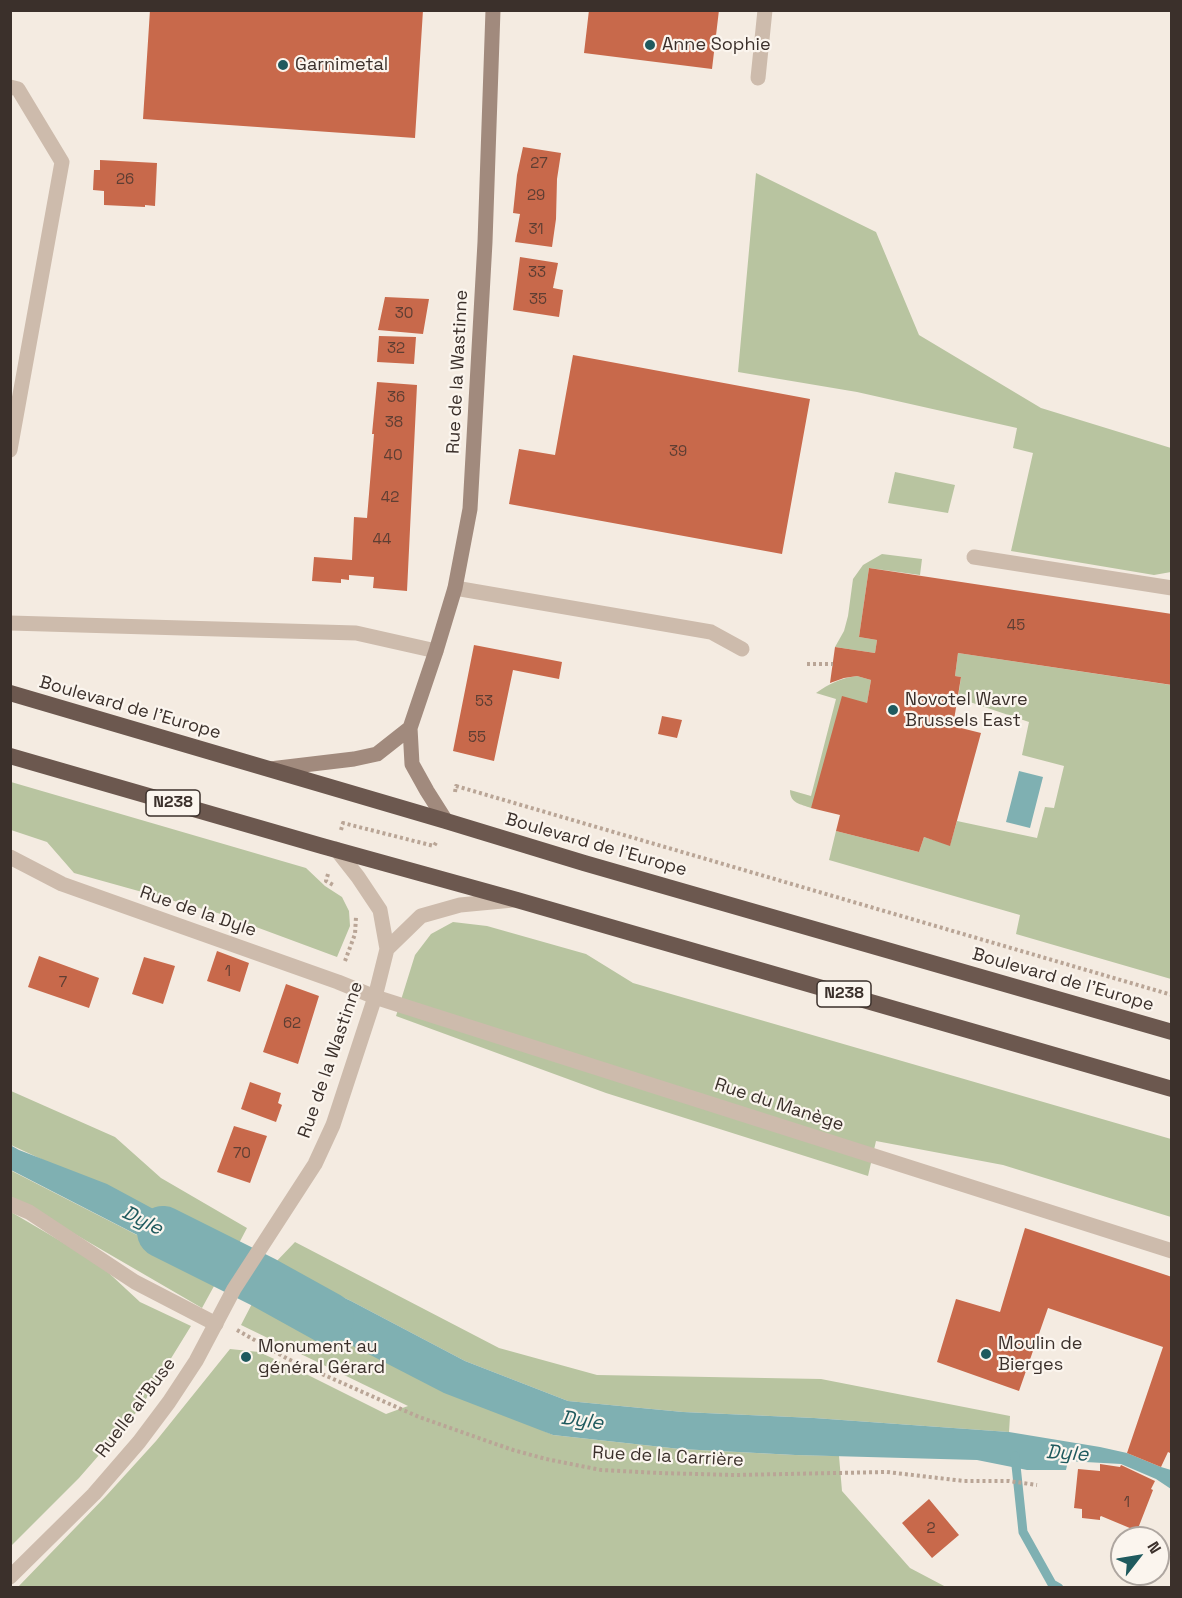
<!DOCTYPE html>
<meta charset="utf-8">
<style>
body{margin:0}
#map{position:relative;width:1182px;height:1598px;overflow:hidden;background:#f4ebe1;font-family:"Space Grotesk",sans-serif}
canvas{display:block}
.frame{position:absolute;inset:0;border:12px solid #3b302b;pointer-events:none}
.north{position:absolute;left:1110px;top:1526px;width:60px;height:60px;box-sizing:border-box;background:#fbf5ee;border:2px solid #aea6a0;border-radius:50%;rotate:59deg;font-size:16px;font-weight:700;line-height:24px;text-align:center;color:#3b302b}
.north::after{content:'';display:block;margin:auto;width:21px;height:27px;background:#1f5a5e;clip-path:polygon(50% 0,100% 100%,50% 72%,0 100%)}
</style>
<div id="map">
<canvas width="1182" height="1598"></canvas>
<div class="frame"></div>
<div class="north">N</div>
</div>
<script>
const context = document.querySelector('canvas').getContext('2d');
context.lineJoin = 'round';
function fillPath(path, color) {
  context.fillStyle = color;
  context.fill(path, 'evenodd');
}
function strokePath(path, color, width, dash) {
  context.strokeStyle = color;
  context.lineWidth = width;
  context.lineCap = dash ? 'butt' : 'round';
  context.setLineDash(dash || []);
  context.stroke(path);
}
function write(font, color, halo, rows, align = 'center') {
  context.font = font + ' "Space Grotesk",sans-serif';
  context.lineWidth = 4.5;
  context.setLineDash([]);
  context.textBaseline = 'middle';
  context.strokeStyle = halo;
  context.fillStyle = color;
  for (const [text, x, y, turn = 0] of rows) {
    context.save();
    context.translate(x, y);
    context.rotate((+turn || 0) * Math.PI / 180);
    context.textAlign = isNaN(turn) ? turn : align;
    if (halo) context.strokeText(text, 0, 0);
    context.fillText(text, 0, 0);
    context.restore();
  }
}
const green = new Path2D(`
 M756,173L876,232L919,335L1041,408L1171,448V572L1154,575L1011,551L1033,453L1013,448L1017,428L857,392L738,372Z
 M895,472L955,485L948,513L888,503Z
 M882,554L922,559L920,575L869,568L859,637L877,640L875,653L835,647L844,631L848,616L853,579L863,565Z
 M958,653L1171,685V979L1016,934L1020,915L829,860L836,831L919,852L924,837L950,845L957,821L1037,838L1045,807L1054,808L1064,766L1022,755L1029,722L958,698L961,677L955,676Z
 M857,676L871,680L867,703L811,808C801,804 790,804 790,790L811,796L836,699L816,693C829,684 840,678 857,676Z
 M11,782L306,868L325,886L342,897L349,911L350,926L337,957L221,914L74,873L47,842L11,830Z
 M453,922L487,926L586,954L633,983L1171,1139V1217L1003,1165L876,1141L868,1176L606,1093L396,1016L415,955L431,934Z
 M11,1091L115,1137L161,1178L247,1228L237,1247L185,1226L11,1145Z
 M10,1170L219,1277L202,1308L11,1197Z
 M11,1212L98,1263L140,1302L191,1326L141,1407L79,1478L11,1546Z
 M295,1242L499,1348L597,1375L821,1379L1010,1416L1009,1432L814,1418L683,1412L568,1401L465,1361L351,1301L273,1265Z
 M256,1296L313,1327L553,1435L680,1449L795,1455L839,1456L842,1491L910,1568L946,1587L17,1588L106,1496L156,1441L230,1349L259,1352L296,1369L386,1414L408,1406L241,1325Z`);
const water = new Path2D(`
 M1019,771L1043,777L1030,828L1006,822Z
 M10,1145L19,1150L107,1184L185,1226L237,1247L219,1277L11,1170Z
 M273,1265L351,1301L465,1361L568,1401L683,1412L814,1418L1009,1432L1100,1447L1127,1453L1161,1467L1171,1470V1489L1156,1479L1121,1464L1068,1461L1066,1470H1027L977,1460L795,1455L680,1449L553,1435L444,1393L256,1296Z`);
const stream = new Path2D(`
 M1015,1456L1023,1532L1052,1584L1059,1588`);
const river = new Path2D(`
 M163,1232L263,1282L328,1318`);
const building = new Path2D(`
 M150,10H423L415,138L143,119Z
 M589,10H719L712,69L584,53Z
 M523,147L561,153L557,179L556,219L552,247L515,242L520,214L513,213L517,175Z
 M100,160L157,163L155,206L145,205V207L104,205V191L93,190L94,170H100Z
 M520,257L558,263L553,288L563,290L559,317L513,310Z
 M385,297L429,299L423,334L378,330Z
 M379,336L416,337L414,364L377,362Z
 M573,355L810,399L782,554L509,504L519,449L555,455Z
 M377,382L417,385L407,591L373,588L374,577L349,575V580L341,579V583L312,581L314,557L352,560L354,517L367,518L374,434H372Z
 M869,568L1172,614V685L958,653L955,676L961,677L953,726L981,733L950,846L924,837L919,852L836,831L840,815L811,808L842,696L867,703L871,680L857,676L844,678L830,683L835,647L875,653L877,640L859,637Z
 M474,645L562,662L559,679L513,670L494,761L453,751Z
 M662,716L682,720L677,738L658,734Z
 M217,951L249,963L240,992L207,981Z
 M39,956L99,978L89,1008L28,987Z
 M144,957L175,966L163,1004L132,994Z
 M286,984L319,996L298,1064L263,1052Z
 M250,1082L281,1093L278,1103L282,1105L276,1122L241,1109Z
 M234,1126L267,1136L250,1183L217,1172Z
 M1025,1228L1172,1277V1454L1168,1452L1161,1467L1127,1453L1163,1347L1048,1308L1019,1391L937,1362L956,1299L1000,1312Z
 M1100,1464L1120,1467L1121,1465L1155,1481L1151,1489L1153,1490L1137,1531L1101,1516L1100,1517V1520L1082,1518V1509L1074,1508L1078,1469L1100,1471Z
 M929,1499L959,1535L932,1558L902,1523Z`);
const path = new Path2D(`
 M807,664H833
 M455,792L456,786L1172,995
 M341,830L343,823L434,846L437,841
 M328,874L326,881L335,886
 M345,961L355,934L356,917
 M237,1330L288,1359L419,1417L513,1450L546,1459L601,1470L659,1473L735,1475L887,1472L964,1481H1009L1037,1485`);
const service = new Path2D(`
 M758,78L765,10
 M10,87L18,89L62,162L10,450
 M974,557L1172,588
 M455,588L711,632L742,649
 M10,1204L29,1212L135,1282L216,1324`);
const minor = new Path2D(`
 M10,623L356,633L436,651
 M10,857L62,884L338,982L375,997L1172,1251`);
const tertiary = new Path2D(`
 M387,949L421,916L460,905L513,900
 M10,1577L94,1494L139,1442L169,1402L196,1361L234,1289L315,1164L333,1125L375,997L387,949L380,910L358,877L336,849`);
const secondary = new Path2D(`
 M270,769L354,759L377,754L410,728
 M446,821L427,791L412,764L410,728L436,651L455,588L470,509L485,242L493,10`);
const trunk = new Path2D(`
 M10,693L446,821L584,863L1172,1032
 M10,756L322,846L517,900L1172,1089`);
const markers = [
 [650,45,6,"#1f5a5e"],
 [283,65,6,"#1f5a5e"],
 [893,710,6,"#1f5a5e"],
 [986,1354,6,"#1f5a5e"],
 [246,1357,6,"#1f5a5e"]
];
const numberNames = [
 ["27",539,164],
 ["26",125,180],
 ["29",536,196],
 ["31",536,230],
 ["33",537,273],
 ["35",538,300],
 ["30",404,314],
 ["32",396,349],
 ["36",396,398],
 ["38",394,423],
 ["39",678,452],
 ["40",393,456],
 ["42",390,498],
 ["44",382,540],
 ["45",1016,626],
 ["53",484,702],
 ["55",477,738],
 ["1",228,972],
 ["7",63,983],
 ["62",292,1024],
 ["70",242,1154],
 ["1",1127,1503],
 ["2",931,1529]
];
const shields = [
 [173,803,54],
 [844,994,54]
];
const shieldNames = [
 ["N238",173,803],
 ["N238",844,994]
];
const poiNames = [
 ["Anne Sophie",662,45],
 ["Garnimetal",295,65],
 ["Novotel Wavre",905,700],
 ["Brussels East",905,721],
 ["Moulin de",998,1344],
 ["Bierges",998,1365],
 ["Monument au",258,1347],
 ["général Gérard",258,1368]
];
const streetNames = [
 ["Rue de la Wastinne",458,372,-87],
 ["Boulevard de l'Europe",130,708,16],
 ["Boulevard de l'Europe",596,845,16],
 ["Rue de la Dyle",198,912,19],
 ["Boulevard de l'Europe",1063,980,16],
 ["Rue de la Wastinne",331,1060,-71],
 ["Rue du Manège",779,1105,18],
 ["Ruelle al'Buse",136,1408,-53],
 ["Rue de la Carrière",668,1457,3]
];
const waterNames = [
 ["Dyle",142,1221,26],
 ["Dyle",582,1421,8],
 ["Dyle",1067,1454,4]
];
fillPath(green, '#b8c4a0');
fillPath(water, '#7fb0b2');
strokePath(stream, '#7fb0b2', 9);
strokePath(river, '#7fb0b2', 52);
fillPath(building, '#c8694b');
strokePath(path, '#b9a596', 4, [3, 3]);
strokePath(service, '#cdbbac', 15);
strokePath(minor, '#cdbbac', 15);
strokePath(tertiary, '#cdbbac', 15);
strokePath(secondary, '#a18a7d', 15);
strokePath(trunk, '#6c584f', 16);
for (const [x, y, r, color] of markers) {
  const dot = new Path2D();
  dot.arc(x, y, r, 0, 2 * Math.PI);
  context.fillStyle = color;
  context.fill(dot);
  strokePath(dot, '#fbf5ee', 2);
}
write('15px', '#5e3e33', null, numberNames);
for (const [x, y, w] of shields) {
  const box = new Path2D();
  box.roundRect(x - w / 2, y - 13, w, 26, 4.5);
  context.fillStyle = '#fbf5ee';
  context.fill(box);
  strokePath(box, '#3b302b', 1.5);
}
write('bold 16px', '#3b302b', null, shieldNames);
write('18px', '#3b302b', '#fbf5ee', poiNames, 'left');
write('18px', '#3b302b', '#fbf5ee', streetNames);
write('italic 20px', '#1f5a5e', '#fbf5ee', waterNames);
</script>
